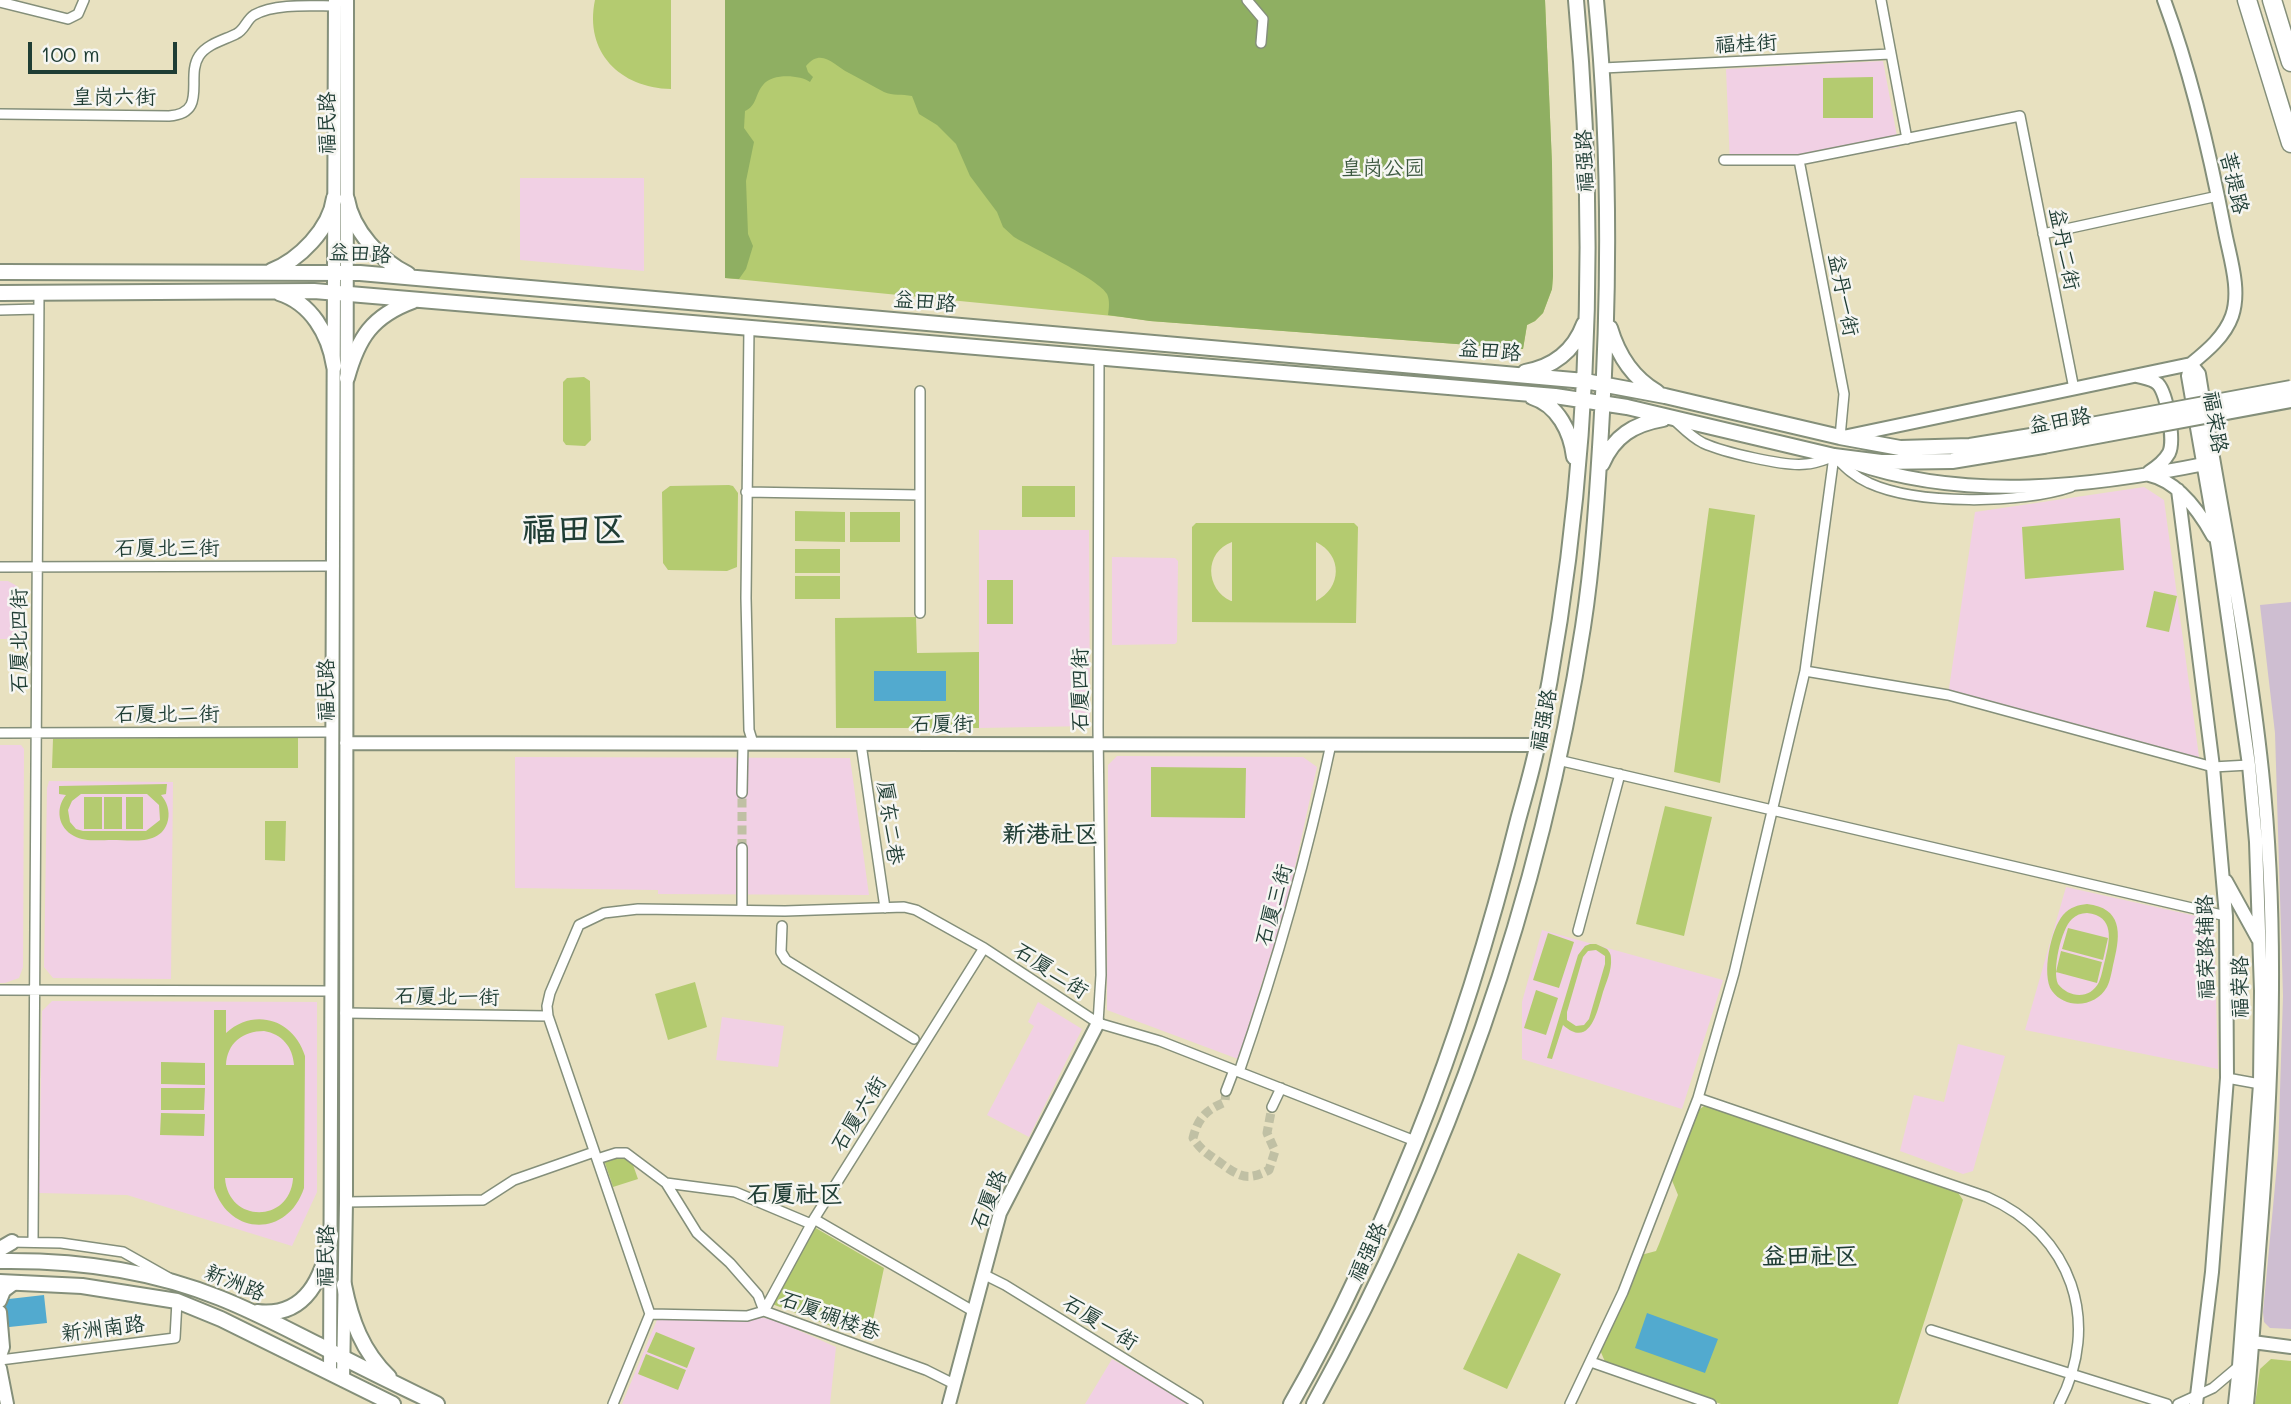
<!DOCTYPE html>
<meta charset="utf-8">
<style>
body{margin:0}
#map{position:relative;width:2291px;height:1404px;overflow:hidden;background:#e8e1c0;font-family:Mali,sans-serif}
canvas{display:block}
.scale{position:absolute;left:28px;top:42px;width:149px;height:32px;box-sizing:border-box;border:4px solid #1f3d34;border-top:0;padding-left:9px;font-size:21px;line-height:24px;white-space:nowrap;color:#1f3d34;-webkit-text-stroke:5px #f6f6f2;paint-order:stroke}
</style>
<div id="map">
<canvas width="2291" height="1404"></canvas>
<div class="scale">100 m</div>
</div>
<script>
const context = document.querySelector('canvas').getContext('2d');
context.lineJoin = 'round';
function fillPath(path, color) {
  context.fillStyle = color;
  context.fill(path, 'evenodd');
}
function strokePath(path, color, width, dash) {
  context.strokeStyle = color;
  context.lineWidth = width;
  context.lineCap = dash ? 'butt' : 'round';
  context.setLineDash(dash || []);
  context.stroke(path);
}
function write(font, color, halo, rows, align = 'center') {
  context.font = font + ' Mali,"LXGW WenKai TC",sans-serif';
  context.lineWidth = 5;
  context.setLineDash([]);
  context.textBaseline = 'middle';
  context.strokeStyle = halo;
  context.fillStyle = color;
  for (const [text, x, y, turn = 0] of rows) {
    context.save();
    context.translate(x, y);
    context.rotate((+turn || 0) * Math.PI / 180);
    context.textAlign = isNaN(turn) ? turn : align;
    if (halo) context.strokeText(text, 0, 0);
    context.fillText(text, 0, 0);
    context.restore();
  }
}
const built = new Path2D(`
 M1883,61L1899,147L1806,163L1730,164L1726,69Z
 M520,178H644V271L520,260Z
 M2144,487L2164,500L2200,764L1948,695L1975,512Z
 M979,530H1089L1090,726L979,728Z
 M1112,557L1175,558L1178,561L1177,642L1175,644L1112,645Z
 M0,581H8L17,586L21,592V623L15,639H0Z
 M0,745H21L24,749L23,967L19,978L5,983H0Z
 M1117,756L1303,757L1317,767L1287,903L1238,1059L1107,1010L1108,765Z
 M515,757L850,758L869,895L658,894V890L515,888Z
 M49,781L173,782L171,979L53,978L44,967L47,788Z
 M2066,887L2214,920L2218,1069L2025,1030Z
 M1542,930L1723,980L1682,1109L1522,1059V1002Z
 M52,1001L317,1002V1192L292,1246L127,1195L39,1193L42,1011Z
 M1038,1002L1082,1029L1029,1137L987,1115L1034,1026L1028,1022Z
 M722,1017L784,1026L778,1067L716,1060Z
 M1958,1044L2005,1056L1973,1171L1963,1174L1900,1151L1914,1095L1944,1102Z
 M759,1317L775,1320L836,1347L830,1404H622L657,1320Z
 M1112,1359L1191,1404H1085Z`);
const industrial = new Path2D(`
 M2291,602V1329L2270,1328L2264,1322L2263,1312L2278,1154L2283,996L2275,733L2260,605Z`);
const green = new Path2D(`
 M595,0H671V89C620,88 584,52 595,0Z
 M725,0H1545L1552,164L1553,276L1552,289L1543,313L1535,321L1527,325L1523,349L1150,321L1123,317L725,278Z
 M1873,77V118H1823V78Z
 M584,377L590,381V384L591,440L585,446L566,445L563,441V382L567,378Z
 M729,485L733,486L738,493L737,567L727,571L668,570L663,563L662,492L670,486Z
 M1022,486H1075V517H1022Z
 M1709,508L1755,515L1720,783L1674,772Z
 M795,511L845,512V542L795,541Z
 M850,512H900V542H850Z
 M2120,518L2124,570L2025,579L2022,527Z
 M1196,523H1354L1358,527L1356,623L1192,622V527ZM1232,542V601H1231C1205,589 1204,552 1232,542ZM1316,542C1343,555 1342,588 1316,601Z
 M795,549H840V573H795Z
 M795,576H840V599H795Z
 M987,580H1013V624H987Z
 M2154,591L2177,596L2169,632L2146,627Z
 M916,617L917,653L979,652V728H836L835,618Z
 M298,737V768H52L53,739Z
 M1151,767L1246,768L1245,818L1151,817Z
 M167,784L166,794L161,795C167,802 170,811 168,820C162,846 132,840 112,840C100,840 85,842 74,836C58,828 55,808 66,795L59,794V786ZM81,794H147L159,805L160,820L146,831H83L76,829L70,822L68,810L72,801Z
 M84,797H102V829H84Z
 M104,797H122V829H104Z
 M126,797H143V829H126Z
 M1665,806L1712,817L1684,936L1636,924Z
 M265,821H286L285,861L265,860Z
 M2087,904C2122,908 2121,933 2114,961C2112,969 2111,979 2107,987C2096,1007 2066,1010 2052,991C2041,975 2051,929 2063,915C2070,907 2078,905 2087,904ZM2087,913C2115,916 2110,940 2105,960C2103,967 2102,975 2099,982C2090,1000 2069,998 2058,984C2052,970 2061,929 2072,919C2076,915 2081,913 2087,913Z
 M2068,928L2108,938L2103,960L2062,949Z
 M1548,933L1574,942L1559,988L1533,980Z
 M1590,944H1596L1607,949C1610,953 1611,954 1611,959C1612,970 1606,983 1603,992C1597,1012 1590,1049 1563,1025L1552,1059L1547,1058L1578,955L1585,946ZM1596,950L1605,956V964L1589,1019L1584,1025L1576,1026L1567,1020V1012L1583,957L1588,951Z
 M2061,951L2102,962L2097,983L2056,972Z
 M695,982L707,1027L668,1040L655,994Z
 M1536,990L1558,998L1546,1035L1524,1028Z
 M214,1010H226V1033C255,1007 294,1020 305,1056L304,1188C288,1237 230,1237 214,1188ZM264,1031C282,1034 293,1047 294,1065H226C227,1043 243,1031 264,1031ZM225,1178H293V1179C289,1224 228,1223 225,1178Z
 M161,1062L205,1063V1085L161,1084Z
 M161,1088H205L204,1110H161Z
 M1709,1103L1954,1187L1963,1200L1898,1404H1721L1606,1364L1600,1350L1641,1255L1656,1251L1659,1244L1678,1195L1671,1178L1698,1110Z
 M161,1113L205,1114L204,1136L160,1135Z
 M616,1156L624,1157L632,1162L638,1179L613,1187L604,1160Z
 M814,1227L884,1268L872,1324L868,1326L850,1321L847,1332L772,1304Z
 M1518,1253L1561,1274L1507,1389L1463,1369Z
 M656,1332L695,1348L687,1368L647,1352Z
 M646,1354L686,1370L678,1390L638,1374Z
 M2271,1359L2291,1361V1404H2255L2260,1369Z`);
const forest = new Path2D(`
 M725,0H1545L1552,164L1553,276L1552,289L1543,313L1535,321L1527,325L1523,349L1150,321L1108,315C1109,309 1110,300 1107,294C1100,280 1031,247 1014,237L1003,227L997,212L970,176L956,144L937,125L919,114L912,96C902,94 893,96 884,92C872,86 861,79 849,73C834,66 822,47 806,66L808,72L813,77L810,82C800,75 772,73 763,85C755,94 757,106 745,111L744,128L754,142L746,181L748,234L753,246L746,269L739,279L725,278Z`);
const water = new Path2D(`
 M874,671H946V701H874Z
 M44,1295L47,1323L0,1328V1300Z
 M1647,1313L1718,1339L1705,1373L1635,1348Z`);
const streetTunnel = new Path2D(`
 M742,848V793
 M1226,1091L1225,1102C1206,1110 1198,1118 1193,1138C1201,1151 1210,1155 1222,1164C1240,1177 1248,1181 1269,1170L1275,1151L1267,1133L1272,1107`);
const street = new Path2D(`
 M1247,0L1263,19L1261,43
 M1881,0L1907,139
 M0,2L68,19L78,14L84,0
 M1603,68L1890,54
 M0,114L169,116C209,113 185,77 199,56C207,44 224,40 236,34C245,30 246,20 254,15C275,3 312,6 335,6
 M1724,160H1799L2020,116L2074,389
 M1799,160L1844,394L1840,437
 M2043,234L2218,196
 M0,310L39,309
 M749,327L746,598L749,730L753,743
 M1673,419C1683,428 1691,437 1703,443C1723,452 1785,467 1806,464C1815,464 1824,460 1832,457
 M1835,457C1846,468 1855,477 1869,483C1917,505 2021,504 2071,487
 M746,492L920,495
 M0,567L334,566
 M920,613V391
 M1805,671L1948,695L2213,767L2249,765
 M0,733L333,732
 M861,744L885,908
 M1558,760L2226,916
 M742,793L743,743
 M742,910V848
 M782,926L781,952L786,960L914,1039
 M1578,931L1620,774
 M0,990L332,991
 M345,1013L548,1016
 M1098,1023L1101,975L1098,728L1099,357
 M1239,1072C1277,963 1307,857 1331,744
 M2227,1078L2260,1084
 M1226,1091L1234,1070
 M1698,1098L1987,1197C2072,1234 2102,1323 2059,1404
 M1272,1107L1281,1088
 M597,1159L616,1153H626L666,1183L697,1233L730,1263L758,1295L764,1311L926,1370L954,1384
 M666,1183L735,1192L811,1224
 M346,1202L483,1200L514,1180L594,1152
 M814,1219L973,1311
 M9,1242L61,1243L123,1252L169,1278
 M33,1242L39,293
 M983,1274L1005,1285L1198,1404
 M650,1314L747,1316L764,1311L814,1219L984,948
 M1931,1330L2167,1404
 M0,1360L175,1338L177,1301
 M1591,1362L1711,1404
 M613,1404L650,1314L548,1016L547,1006L550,993L579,925L604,913L638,909L785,911L904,907L916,910L984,948L1098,1023L1160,1041L1415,1141
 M1570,1404L1623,1292L1698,1098L1734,973L1805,671L1834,456
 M2178,1404L2213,1388L2239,1366`);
const secondary = new Path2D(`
 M2191,364L2199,374C2220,507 2248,638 2262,771C2279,931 2272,1092 2259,1251C2255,1302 2252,1353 2247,1404
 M2191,364L2188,376L2218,548L2249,765L2256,842L2261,991L2260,1084L2239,1366L2235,1404
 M2137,376C2144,378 2153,379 2158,384C2167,394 2175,441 2169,453C2164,462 2157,467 2149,472
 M1843,437L2191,364C2207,351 2225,336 2232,316C2241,290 2230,258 2225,232C2210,154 2192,75 2164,0
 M1851,462C1966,502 2092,487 2209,463
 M2149,475C2177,481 2199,511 2213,536
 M2178,490L2213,767L2226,916L2227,1078L2212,1272L2196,1404
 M346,743L1538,745
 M2226,881L2258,939
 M0,1301L4,1291L16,1282
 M0,1312L3,1347L0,1356
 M2245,1341L2291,1347
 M0,1368L7,1404
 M330,1372L335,0
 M343,1380L346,1202L347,0
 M949,1404L1000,1213L1098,1023`);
const primary = new Path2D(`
 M347,199C352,230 381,261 408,274
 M271,271C299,260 330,229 334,198
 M0,272L360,273L1585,381L1665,396L1840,437L1900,448L1970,446L2037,435
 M0,293L314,291L1555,396L1627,407L1834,456L1881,462L1952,461L2043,446
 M279,293C311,303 329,334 334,366
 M1610,328C1618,355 1633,378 1657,392
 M1525,372C1553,367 1574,351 1584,324
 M347,378C358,338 372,316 413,301
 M1532,397C1558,405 1571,432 1574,457
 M1602,464C1614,436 1634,424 1663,419
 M0,1249L12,1242
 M0,1261C74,1260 151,1270 220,1298C253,1311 285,1328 317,1344C356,1365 396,1384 437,1404
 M0,1282L82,1286L177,1301L221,1319L393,1404
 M344,1285C351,1320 362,1351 389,1377
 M257,1312C307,1318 323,1276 331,1236
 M1291,1404C1340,1319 1379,1230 1416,1140C1458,1036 1491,929 1518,820C1525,794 1533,768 1538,742C1588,498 1599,248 1576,0
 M1314,1404C1447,1163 1541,900 1583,627C1593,562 1597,497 1601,431C1610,287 1610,144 1596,0`);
const highway = new Path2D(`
 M2247,0L2291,143
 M2272,0L2291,62`);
const primaryBridge = new Path2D(`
 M2037,435L2291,388
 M2043,446L2291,400`);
const streetNames = [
 ["福桂街",1746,44,-3],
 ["皇岗六街",114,98],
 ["福民路",328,123,-90],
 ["福强路",1585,161,-92],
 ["菩提路",2234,183,77],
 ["益丹二街",2064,249,79],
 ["益田路",360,254,3],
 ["益丹一街",1843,295,79],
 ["益田路",925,302,5],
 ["益田路",1490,351,5],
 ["益田路",2060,421,-10],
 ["福荣路",2215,422,81],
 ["石厦北三街",167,549],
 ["石厦北四街",20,641,-90],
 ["福民路",327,690,-90],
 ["石厦四街",1081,690,-90],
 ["石厦北二街",167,715],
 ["福强路",1544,720,-79],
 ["石厦街",942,725],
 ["厦东二巷",890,823,82],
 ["石厦三街",1274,905,-74],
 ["福荣路辅路",2206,947,-91],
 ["石厦二街",1051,971,33],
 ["福荣路",2241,987,-90],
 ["石厦北一街",447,997,1],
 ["石厦六街",859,1114,-58],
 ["石厦路",989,1200,-68],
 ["福强路",1368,1252,-65],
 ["福民路",326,1256,-89],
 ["新洲路",235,1283,22],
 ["石厦碉楼巷",830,1316,20],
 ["石厦一街",1100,1323,32],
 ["新洲南路",103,1329,-7]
];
const parkNames = [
 ["皇岗公园",1383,169]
];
const quarterNames = [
 ["新港社区",1050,835],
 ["石厦社区",795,1195],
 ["益田社区",1810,1257]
];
const townNames = [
 ["福田区",574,530]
];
fillPath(built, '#f1d0e4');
fillPath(industrial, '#cebed1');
fillPath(green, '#b4cb70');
fillPath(forest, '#8faf62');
fillPath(water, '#52aacf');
strokePath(streetTunnel, '#c0c0a4', 9, [9, 4.5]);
strokePath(street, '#848f7a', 12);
strokePath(secondary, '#848f7a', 16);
strokePath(primary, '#848f7a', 18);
strokePath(highway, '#848f7a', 21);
strokePath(street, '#fff', 9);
strokePath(secondary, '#fff', 12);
strokePath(primary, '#fff', 14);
strokePath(highway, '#fff', 18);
strokePath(primaryBridge, '#848f7a', 18, []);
strokePath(primaryBridge, '#fff', 14);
write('21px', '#1f3d34', '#f6f6f2', streetNames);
write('21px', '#3d5940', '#f6f6f2', parkNames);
write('bold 24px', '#1f3d34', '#f6f6f2', quarterNames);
write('bold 35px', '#1f3d34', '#f6f6f2', townNames);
</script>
